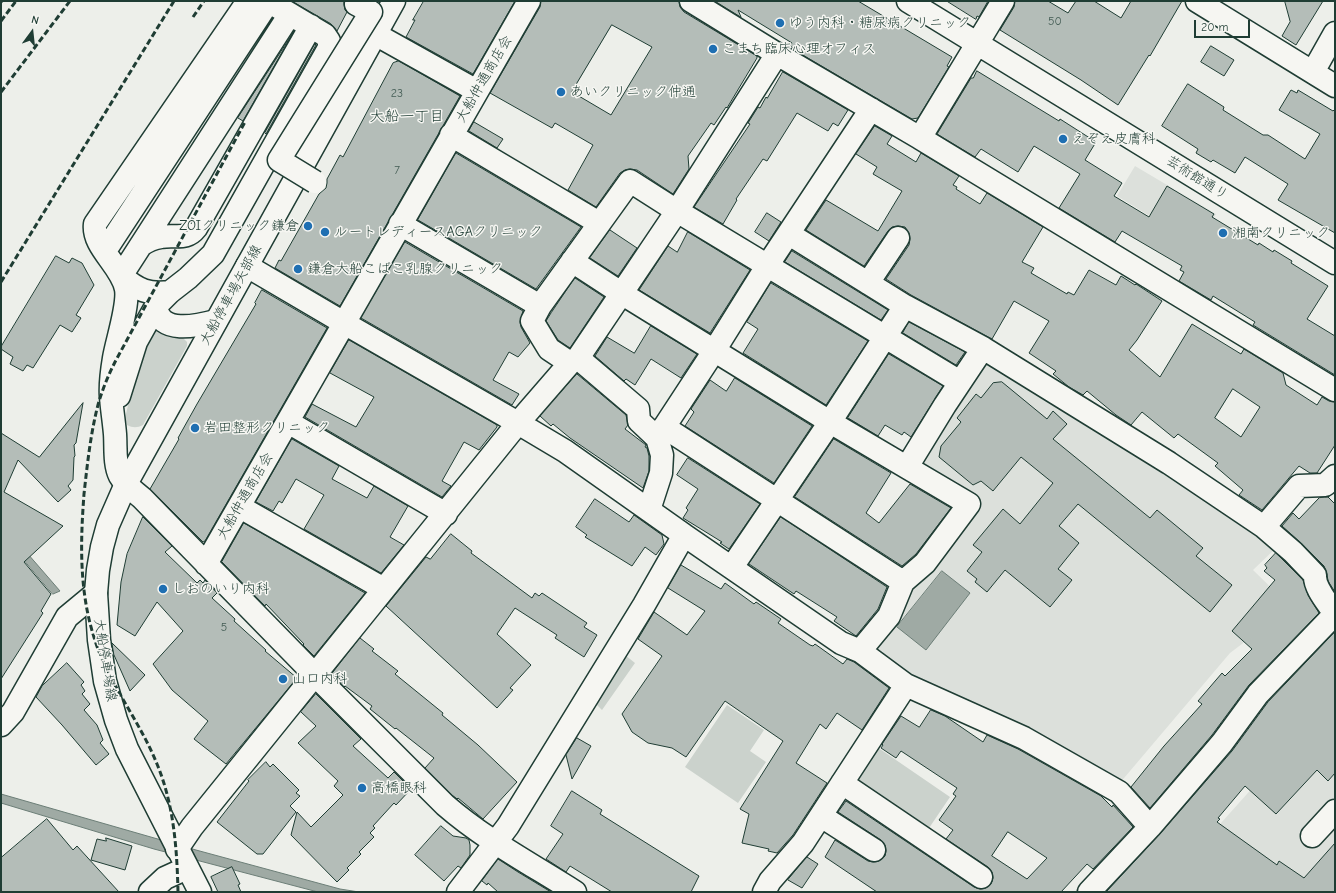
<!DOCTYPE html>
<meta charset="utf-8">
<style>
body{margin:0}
#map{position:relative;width:1336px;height:893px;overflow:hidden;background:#edefea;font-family:"Comic Neue",sans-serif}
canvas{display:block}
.frame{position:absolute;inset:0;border:2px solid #1f3d34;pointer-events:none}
.north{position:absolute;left:12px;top:12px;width:40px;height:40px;-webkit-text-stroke:3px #f6f6f2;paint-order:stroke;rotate:15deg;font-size:11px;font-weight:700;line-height:16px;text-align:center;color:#1f3d34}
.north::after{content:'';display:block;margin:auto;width:14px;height:18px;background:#1f3d34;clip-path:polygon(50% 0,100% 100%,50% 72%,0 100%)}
.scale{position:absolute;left:1194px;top:20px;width:56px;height:18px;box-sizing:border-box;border:2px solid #1f3d34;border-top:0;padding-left:5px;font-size:12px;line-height:14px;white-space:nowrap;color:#1f3d34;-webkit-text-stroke:3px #f6f6f2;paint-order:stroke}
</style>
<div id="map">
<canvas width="1336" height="893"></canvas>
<div class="frame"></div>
<div class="north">N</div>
<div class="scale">20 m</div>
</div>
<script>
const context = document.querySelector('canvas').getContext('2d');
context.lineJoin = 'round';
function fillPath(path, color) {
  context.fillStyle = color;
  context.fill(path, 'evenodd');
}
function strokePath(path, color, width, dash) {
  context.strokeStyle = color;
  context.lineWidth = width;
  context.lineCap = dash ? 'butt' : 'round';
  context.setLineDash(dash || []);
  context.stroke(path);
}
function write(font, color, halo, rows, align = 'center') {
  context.font = font + ' "Comic Neue","Klee One",sans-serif';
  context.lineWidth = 3;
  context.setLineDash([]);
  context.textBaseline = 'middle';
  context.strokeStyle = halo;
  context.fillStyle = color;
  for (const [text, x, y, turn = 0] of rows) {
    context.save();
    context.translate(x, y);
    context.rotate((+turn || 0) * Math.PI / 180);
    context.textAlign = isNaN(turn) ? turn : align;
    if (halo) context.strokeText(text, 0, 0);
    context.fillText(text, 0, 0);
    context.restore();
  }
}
const built = new Path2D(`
 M1135,166L1216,214L1197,245L1117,196Z
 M989,360L1041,391L1277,547L1253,570L1291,607L1230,653L1119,784L911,684L869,650L909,581L975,499L921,466L919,458L981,362Z
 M1335,704V892H1096L1128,858L1162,889L1255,785Z`);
const green = new Path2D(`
 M153,330L159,331L167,336L183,338L187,342V346L143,425C137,428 133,428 127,425L125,418L142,347Z
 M625,655L635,663L602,710L596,704Z
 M727,705L764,730L750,751L766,762L738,803L685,767Z
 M877,747L950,797L927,831L857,787L856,776Z`);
const water = new Path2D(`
 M1,533L21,546L60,591L53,594Z
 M942,571L970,593L926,650L897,627Z
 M1,794L196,850L340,889L359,892H318L154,849L1,803Z`);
const building = new Path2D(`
 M292,1H344V4L345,10L347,12L337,31L331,24Z
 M424,1H515L473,74L406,37L415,20H413Z
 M541,1H679L680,7L684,12L757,56V58L727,108L726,107L714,125L711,123L688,156L689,169L673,194L637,170L630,169L625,170L620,173L596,207L568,190L593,145L555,123L552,128L490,93L540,7ZM612,25L652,47L611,115L572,92Z
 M715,1H858L952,57L947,66L949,67L918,118L912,119L794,50L795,49L790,46L792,43L738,10L741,17Z
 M947,1H988L979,17L977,16L976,19Z
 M1015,1H1048L1068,13L1076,1H1094L1121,18L1131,1H1182L1150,56L1149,55L1118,105L1081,80L1000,30L1014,7Z
 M1285,1H1323L1296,45L1282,36L1290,22Z
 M293,33L243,121L238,118Z
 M315,44L316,45L266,134L265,133Z
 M1211,46L1234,60L1224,76L1201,62Z
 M399,61L460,96L340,306L275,268L279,260L281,261L319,194L326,188L327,183V179L340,155L343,157L393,63Z
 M977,71L1059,121L1060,119L1096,142L1085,160L1122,183L1114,196L1149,217L1167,186L1214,214L1212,217L1258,245L1259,243L1273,252L1274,250L1292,261L1291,263L1328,286L1307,319L1335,336V375L1253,325L1255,322L1213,296L1211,300L1179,281L1184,272L1180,270L1182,266L1122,231L1115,242L1059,208L1080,174L1034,146L1018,172L981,149L975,157L937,134L971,78H973Z
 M783,72L848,110L838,126L833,123L828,131L797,113L767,161L763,159L736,199L737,200L723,224L694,207L750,124L748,123L758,107L760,108L766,97L767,98Z
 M1188,84L1224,107L1223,110L1263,135H1268L1305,159L1320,134L1279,110L1291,90L1297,93L1298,90L1333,111L1335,109V233L1278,200L1288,184L1245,157L1235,173L1213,160L1211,162L1196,153L1198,149L1162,126Z
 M474,122L503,139L497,148L469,131Z
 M875,126L892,136L887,144L916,162L921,153L959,176L953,185L957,187L956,189L980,204L987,193L1043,227L1022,262L1034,268L1031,273L1067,294L1068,292L1074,295L1089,270L1116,285L1121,276L1135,285L1136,284L1162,301L1137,340L1129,350L1160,377L1192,324L1241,354L1244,349L1283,373L1286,385L1317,405L1322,397L1329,401L1335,402V445L1317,473H1310L1299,466L1262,510L1239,495L1243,490L1215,466L1218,463L1178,434L1174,438L1142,412L1131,425L1116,415L1087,391L1083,395L1069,387L1053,374L1056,371L1029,353L1049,321L1014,301L992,339L911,295L886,279L909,245L910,239L909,233L905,227L898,226L892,227L888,231L864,266L806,230L826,200L878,231L902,191L873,174L877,167L856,154ZM1233,389L1260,407L1241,437L1215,418Z
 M456,153L581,227L536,289L418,220Z
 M767,213L781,222L769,241L755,232Z
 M610,230L637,248L618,276L590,258Z
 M688,232L750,270L710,333L639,290L668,246L677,252Z
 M405,242L523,311L520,322L521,327L530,343L518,357L509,352L493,380L519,394L512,405L361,318Z
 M792,251L888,310L881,320L785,262Z
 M56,256L69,263L72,258L82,263L94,285L76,315L81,318L72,332L60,325L33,368L27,365L23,371L10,364L13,357L1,349V347Z
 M575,278L604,297L570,348L558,340L546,321L551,313Z
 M771,283L868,341L826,405L743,353L758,329L747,322Z
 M262,290L327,328L205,541L203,542L150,489L179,439L178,438L197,404L256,304L255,303Z
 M909,322L965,352L956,365L903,333Z
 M651,326L697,354L681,378L651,359L635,385L626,379L624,381L595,356L607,337L634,353Z
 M349,340L497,425V427L479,450L464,442L442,481L451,486L442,497L305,417L312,404L356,427L374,397L330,373Z
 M889,354L943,386L911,437L904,432L902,435L885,425L878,436L848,418Z
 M577,374L626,415L628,425L625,429L646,445L645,447L647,448L649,456V471L643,488L570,438L553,424L551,426L540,416Z
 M735,378L812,426L774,483L685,426L694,412L691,409L710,380L726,391Z
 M1002,382L1047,419L1053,411L1067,424L1053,439L1150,518L1157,510L1203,548L1196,556L1232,585L1210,612L1078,504L1059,526L1079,543L1058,569L1072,580L1050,607L1005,570L987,592L975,582L977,579L967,571L982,552L973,545L1003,509L1020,524L1053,483L1021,457L993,491L981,481L973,485L939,457L941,446L961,422L957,418L976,394L981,398L993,383Z
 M83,403L76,443L74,445L75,456L74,457L73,480L68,486L71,490L58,502L18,460L4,492L63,526L24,562L51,594L41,611L43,613L1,679V433L39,457Z
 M292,439L339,466L332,479L367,498L374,486L408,506L390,537L404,545L381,573L304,529L324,495L296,479L282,503L279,501L273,511L256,502Z
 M834,439L891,473L866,513L879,523L910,484L951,508L916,554L902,566L795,497Z
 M688,458L760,504L729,549L720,543L722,542L683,518L688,510L686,508L698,489L677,475Z
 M1325,497H1328L1335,504V592L1328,581L1327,574L1324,566L1301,543L1282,526L1293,513L1299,519L1319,498Z
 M595,499L629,522L634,515L662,535L664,544L656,555L645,547L632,566L585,537L587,535L576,527Z
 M143,517L172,546L165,552L197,583L200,580L203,583L205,580L217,593L212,598L235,619L234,621L266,650L265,651L297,678L226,764L194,739L208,721L172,690L153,664L183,631L157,602L135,636L117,625L121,582L127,554Z
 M781,517L887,587L878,609L856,636L834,621L837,617L796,591L794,594L749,564Z
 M244,523L365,593L314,656L303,645L304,644L266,604L265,606L222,562Z
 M451,534L472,551L471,553L532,598L535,593L539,596L542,593L587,623L584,627L597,635L584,657L555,638L557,635L515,608L497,634L531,665L510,688L513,690L497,708L386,606L426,557L430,559Z
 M1276,553L1303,580L1308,595L1319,613L1249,685L1212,735L1150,808L1131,787L1164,746L1202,704L1198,701L1222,673L1225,676L1252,649L1232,631L1275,580L1264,571L1267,568L1265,565Z
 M681,565L721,589L725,583L754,604L756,602L781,619L778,623L810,645L813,646L815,644L843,664L847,659L854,662L889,688L862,730L837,713L826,729L820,724L796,763L827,783L793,835L777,853L768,851L769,849L742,843L749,814L740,809L783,741L725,701L686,757L672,748L648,743L632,732L622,714L662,656L638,639L654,612L687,635L705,611L668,588Z
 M1335,632V773L1328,781L1317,770L1276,814L1245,786L1218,818L1220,819L1217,822L1277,865L1279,861L1304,878L1335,843V892H1106L1159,835L1232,751L1268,702Z
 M360,638L374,649L372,651L398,671L395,674L443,713L442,715L478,745L517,782L483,819L458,798L457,799L453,796L425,768L434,758L396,728L395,729L370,709L372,706L345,686L344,687L332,674Z
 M112,643L145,675L130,691L114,655Z
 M67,663L84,682L81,685L85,691L82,694L90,704L84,710L97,725L103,740L100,743L109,754L96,765L62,725L36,697L42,686Z
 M316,694L361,739L353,746L388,778L394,772L411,789L396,805L394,803L373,826L375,828L370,833L374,837L359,852L361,854L347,868L349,870L337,882L291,835L297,812L311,827L343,795L334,786L338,781L298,743L316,726L301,712Z
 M931,710L945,716L983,742L987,735L1018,749L1101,796L1112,807L1113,805L1133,827L1093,869L1087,864L1061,892H877L825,857L835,840L868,861L873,862L879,861L885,856L886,851L885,845L881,840L838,812L846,801L974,887L980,889L986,888L991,884L993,878L992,872L988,867L946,839L953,830L939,820L956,796L953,794L957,788L901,751L896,758L881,748L883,745L882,744L901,716L919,727ZM1008,832L1047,858L1027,879L992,856Z
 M577,738L591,746L572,779L566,755Z
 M266,762L270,767L273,764L299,790L296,793L300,796L290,806L296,812L263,854H257L217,822L249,781L248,780Z
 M572,791L602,810L600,814L699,876L691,892H612L570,866L566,872L546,859L563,834L551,826Z
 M47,819L73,850L77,846L119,892H1V858Z
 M441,826L453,836L466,838L469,840L470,845V855L461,868L458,866L444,881L415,855Z
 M106,838L132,846L125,870L91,860L97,839L106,841Z
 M807,857L818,864L802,888L788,880Z
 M498,859L518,872L551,892H498L488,883L487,885L482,881Z
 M232,867L240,884L238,885L241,892H218L211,877Z`);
const minor = new Path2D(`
 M248,1L95,224C92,247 122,266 126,289C129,305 117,340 114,358C112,370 110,385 111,397C112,410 114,422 115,434C116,447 114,464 120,476C125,485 134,491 142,498L315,675L445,805C484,839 531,864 575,892
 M691,1L777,54L920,138L1003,1
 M908,1L1335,263
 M1197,1L1335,86
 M375,34L477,91
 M1313,72L1335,33
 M451,135L599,223
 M920,138L1335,390
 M400,224L540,306
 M789,234L905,306L983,348L1169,463L1264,527L1293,552L1315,575C1314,588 1328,603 1335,614L1258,694L1222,743L1150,827L1089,892
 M141,245C147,241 154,238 161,237C175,234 186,241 196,228L311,26
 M105,251L269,1
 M572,261L621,293L830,422L969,504L925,563L903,582L889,616L860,651L906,685L1024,738L1119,792L1150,827
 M121,276L290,14
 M121,276C138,290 148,295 170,292
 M868,283L898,238
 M156,306C159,335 197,326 216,321
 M578,358L638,409L639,421L657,438
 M570,363L549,349L532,321L540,306L630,181L677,211L960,382
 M119,396L136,342L156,306L170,292L188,278L213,254L329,48V41L325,35L268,1
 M288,422L446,514
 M664,427L903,582
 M907,467L945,405L983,348
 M240,507L384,589
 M649,510L661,473L662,455L657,438L714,351L767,266L871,109
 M1264,527L1299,486L1325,485L1335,476
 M684,535L841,643L860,651
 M206,564L529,1
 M732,567L830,422L905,306
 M1,725L13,712L67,617L96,593
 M842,783L981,877
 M821,816L874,850
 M1312,836L1335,811
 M177,849L192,827L518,423L344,323L247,266
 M150,892L165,878L187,868
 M458,892L508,826L644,605L684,535L565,451L518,423L570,363L578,358L677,211L777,54
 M764,892L770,881L803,843L906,685`);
const major = new Path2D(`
 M200,892L127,749L116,720L105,681L99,640L96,593L98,570L102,547L108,525L126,484L394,1`);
const rail = new Path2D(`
 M1,2L2,1
 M193,17L204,1
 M1,21L16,1
 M1,92L70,1
 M1,282L174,1
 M178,892C177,849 174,805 157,764C141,724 113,689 98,649C79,598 80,547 84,494C87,467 90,439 96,413C100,395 107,378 115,362L245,122`);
const minorBridge = new Path2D(`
 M315,182L279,160L371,12L356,4L358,1`);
const markers = [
 [780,23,5,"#1f6fb2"],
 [713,49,5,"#1f6fb2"],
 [561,92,5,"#1f6fb2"],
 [1063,139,5,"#1f6fb2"],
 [308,226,5,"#1f6fb2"],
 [325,232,5,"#1f6fb2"],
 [1223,233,5,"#1f6fb2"],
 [298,269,5,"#1f6fb2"],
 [195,428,5,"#1f6fb2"],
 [163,589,5,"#1f6fb2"],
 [283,679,5,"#1f6fb2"],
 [362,788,5,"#1f6fb2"]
];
const numberNames = [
 ["50",1055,22],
 ["23",397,94],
 ["7",397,171],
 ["5",224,628]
];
const poiNames = [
 ["ゆう内科・糖尿病クリニック",789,23],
 ["こまち臨床心理オフィス",722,49],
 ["あいクリニック仲通",570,92],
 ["えぞえ皮膚科",1072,139],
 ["ZOIクリニック鎌倉",299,226,"right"],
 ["ルートレディースAGAクリニック",334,232],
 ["湘南クリニック",1232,233],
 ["鎌倉大船こばこ乳腺クリニック",307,269],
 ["岩田整形クリニック",204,428],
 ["しおのいり内科",172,589],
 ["山口内科",292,679],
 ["高橋眼科",371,788]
];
const streetNames = [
 ["大船仲通商店会",484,79,-60],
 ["芸術館通り",1197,178,32],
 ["大船停車場矢部線",231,295,-61],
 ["大船仲通商店会",245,496,-60],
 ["大船停車場線",105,660,81]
];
const neighbourhoodNames = [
 ["大船一丁目",407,117]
];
fillPath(built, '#dce0db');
fillPath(green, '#cbd2cc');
fillPath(water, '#9faaa4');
strokePath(water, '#6c7e77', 1);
fillPath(building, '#b4bdb8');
strokePath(building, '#1f3d34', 1);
strokePath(minor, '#1f3d34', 25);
strokePath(major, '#1f3d34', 25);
strokePath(minor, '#f6f6f2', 22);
strokePath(major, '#f6f6f2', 22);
strokePath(rail, '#1f3d34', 3, [6, 3]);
strokePath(minorBridge, '#1f3d34', 25, []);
strokePath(minorBridge, '#f6f6f2', 22);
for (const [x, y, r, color] of markers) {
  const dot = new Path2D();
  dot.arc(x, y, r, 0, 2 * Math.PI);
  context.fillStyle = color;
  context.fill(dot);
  strokePath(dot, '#f6f6f2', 1.5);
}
write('12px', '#445d55', null, numberNames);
write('14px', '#1f3d34', '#f6f6f2', poiNames, 'left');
write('14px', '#1f3d34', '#f6f6f2', streetNames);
write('15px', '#1f3d34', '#f6f6f2', neighbourhoodNames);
</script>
